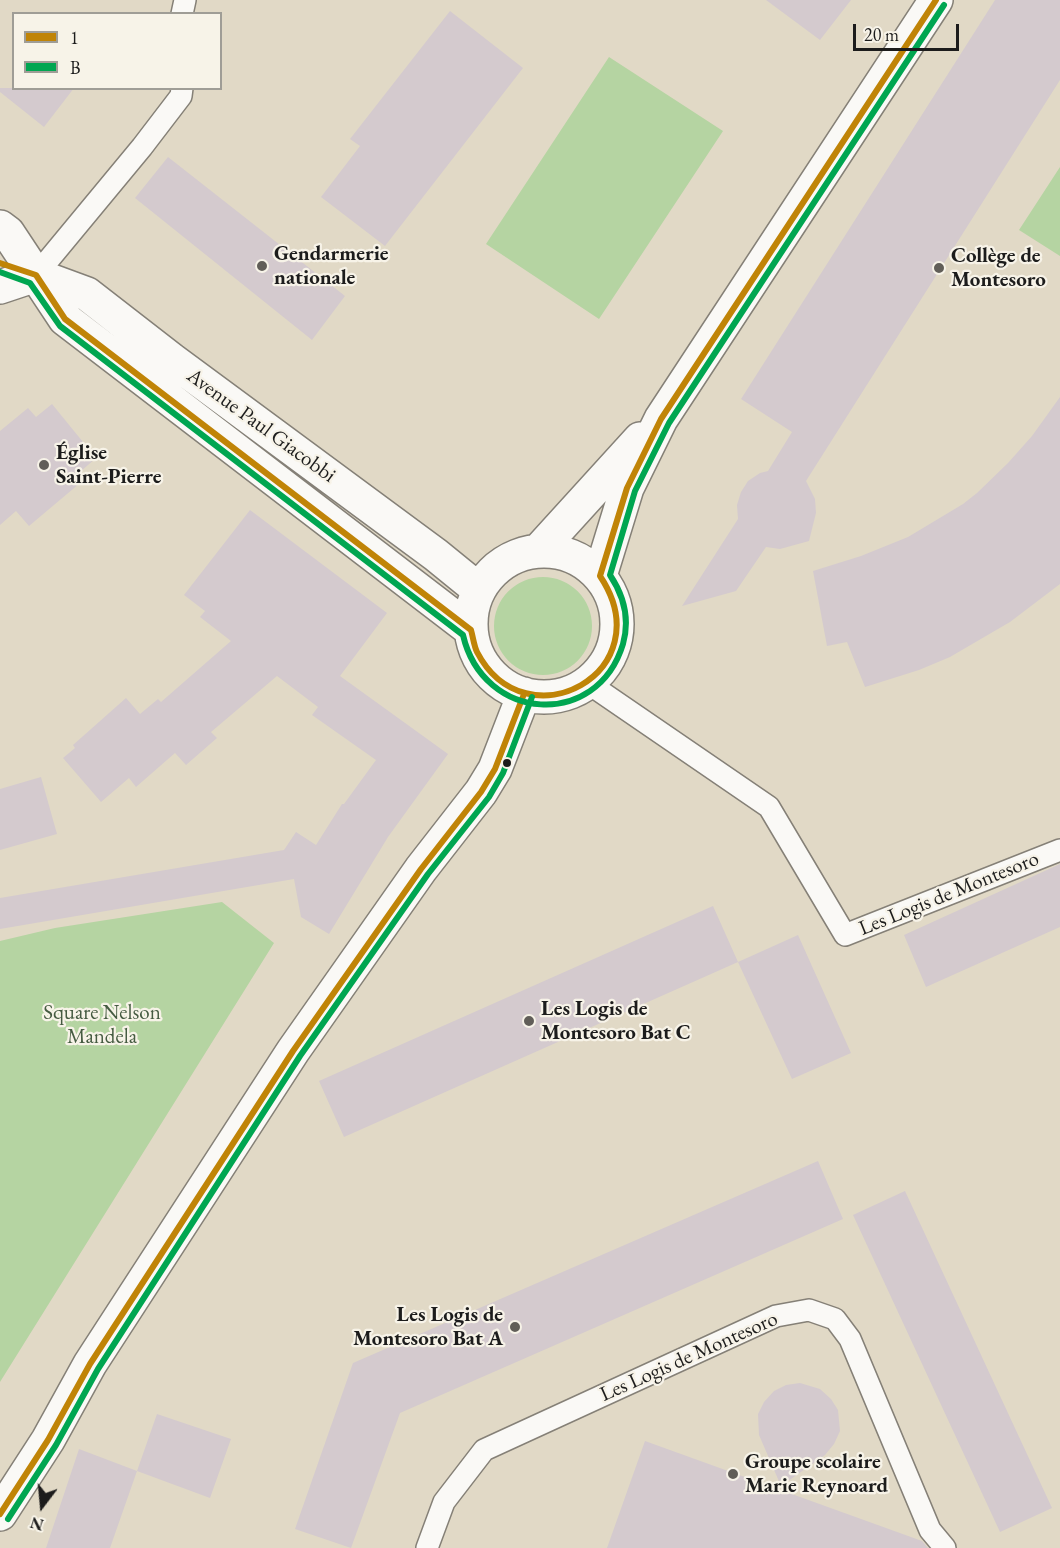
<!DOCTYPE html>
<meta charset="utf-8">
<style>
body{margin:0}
#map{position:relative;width:1060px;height:1548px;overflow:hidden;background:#e1d9c6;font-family:"EB Garamond",serif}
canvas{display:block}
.legend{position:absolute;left:12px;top:12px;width:210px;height:78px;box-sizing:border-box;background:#f7f3e8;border:2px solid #9f9d96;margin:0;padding:8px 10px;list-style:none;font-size:18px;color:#1c1c1c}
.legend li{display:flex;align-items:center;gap:12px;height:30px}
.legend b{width:30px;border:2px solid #9f9d96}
.north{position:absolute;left:12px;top:1476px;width:60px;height:60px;-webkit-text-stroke:4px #f7f3e8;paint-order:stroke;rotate:196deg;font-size:16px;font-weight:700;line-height:24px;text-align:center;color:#1c1c1c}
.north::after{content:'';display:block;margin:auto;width:21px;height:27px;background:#1c1c1c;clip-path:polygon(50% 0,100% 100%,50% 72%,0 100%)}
.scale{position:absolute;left:853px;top:24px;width:106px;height:27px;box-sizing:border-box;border:3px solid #1c1c1c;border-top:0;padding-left:8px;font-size:18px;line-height:21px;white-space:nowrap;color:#1c1c1c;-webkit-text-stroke:4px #f7f3e8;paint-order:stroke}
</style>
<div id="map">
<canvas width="1060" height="1548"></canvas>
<ul class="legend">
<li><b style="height:8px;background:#c08407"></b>1</li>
<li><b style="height:8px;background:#00a651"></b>B</li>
</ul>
<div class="north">N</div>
<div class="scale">20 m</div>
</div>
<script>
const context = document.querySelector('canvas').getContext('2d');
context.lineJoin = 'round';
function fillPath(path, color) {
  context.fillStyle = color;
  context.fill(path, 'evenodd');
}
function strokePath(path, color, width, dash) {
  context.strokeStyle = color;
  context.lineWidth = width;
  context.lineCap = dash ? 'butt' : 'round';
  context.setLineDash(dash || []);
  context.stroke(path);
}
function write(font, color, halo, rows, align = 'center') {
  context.font = font + ' "EB Garamond",serif';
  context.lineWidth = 4.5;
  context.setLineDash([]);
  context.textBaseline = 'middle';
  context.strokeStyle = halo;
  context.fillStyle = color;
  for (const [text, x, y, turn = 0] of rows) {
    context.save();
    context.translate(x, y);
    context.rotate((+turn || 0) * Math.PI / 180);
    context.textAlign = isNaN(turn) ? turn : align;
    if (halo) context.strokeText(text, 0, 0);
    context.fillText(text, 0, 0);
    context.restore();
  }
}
const green = new Path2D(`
 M609,57L723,131L599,319L486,244Z
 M1060,167V256L1019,230Z
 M494 626a49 49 0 1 1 98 0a49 49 0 1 1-98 0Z
 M222,902L274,943L0,1382V941L55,928Z`);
const building = new Path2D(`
 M766,0H851L820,40Z
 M995,0H1060V80L806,481L815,499L816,513L809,541L780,549L766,547L736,591L682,606L738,519L737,505L741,492L748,481L760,473L768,471L792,432L741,399Z
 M450,11L523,68L385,246L321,197L360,146L350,139Z
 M0,88H74L44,127L0,92Z
 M168,157L345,296L312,340L135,198Z
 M1060,397V584L1010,622L950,657L919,670L865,687L847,642L827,646L813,571L861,556L908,537L963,504L977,493L1008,463L1032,436Z
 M52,404L96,458L80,472L86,478L29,526L16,511L0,525V431L28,408L36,417Z
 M250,510L387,613L340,676L448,754L388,837L329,934L301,917L294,879L0,929V898L284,850L296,832L316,845L342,804H344L376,760L312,715L318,707L277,676L211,732L217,738L186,765L175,753L136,787L129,778L101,802L63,758L75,748L73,745L126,698L140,714L158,699L161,702L231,641L200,617L205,611L184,595Z
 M41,777L57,834L0,850V789Z
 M1060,864V927L926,987L904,935Z
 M713,906L738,962L344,1137L319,1081Z
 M798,935L851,1053L792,1079L738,962Z
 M818,1161L843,1219L400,1413L351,1548L295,1529L353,1363Z
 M905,1191L1052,1508L1000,1532L853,1215Z
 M800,1383L820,1389L831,1399L838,1410L840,1431L834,1444L825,1455L781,1486L759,1435L758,1414L764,1402L774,1391L786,1385Z
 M157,1414L231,1439L210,1498L137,1471Z
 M645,1441L922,1541L928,1548H607Z
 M79,1449L137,1471L110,1548H46Z`);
const lane = new Path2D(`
 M182,14L185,0
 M36,275L142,147L181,96L182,88
 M588,683L769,807L845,935L1060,850
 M427,1548L444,1502L484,1450L776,1316L809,1310L835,1319L850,1339L930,1530L945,1548`);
const street = new Path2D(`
 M0,287L36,275`);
const secondary = new Path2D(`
 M0,227L8,233L65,319L471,630
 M30,273L87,294L172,360L436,555L479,590
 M539,550L640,439
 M471 624a73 73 0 1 1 146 0a73 73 0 1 1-146 0Z
 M600,576L627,488L661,419L936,0
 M0,1514L48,1440L90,1364L293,1051L421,869L481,792L495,769L524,694`);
const bus1 = new Path2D(`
 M0,263L36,275L65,319L471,630C473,637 474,646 477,652C526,746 664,672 600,576L627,488L661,419L936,0
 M0,1514L48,1440L90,1364L293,1051L421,869L481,792L495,769L524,694`);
const bus2 = new Path2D(`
 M0,272L30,283L60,326L463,635C483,722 597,730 623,644C630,619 624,596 610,575L635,491L669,423L944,5
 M8,1519L56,1445L98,1369L300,1056L428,874L489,797L503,773L532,697`);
const markers = [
 [262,266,6,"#615e58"],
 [939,268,6,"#615e58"],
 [44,465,6,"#615e58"],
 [507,763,5,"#1c1c1c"],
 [529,1021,6,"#615e58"],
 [515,1327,6,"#615e58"],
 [733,1474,6,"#615e58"]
];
const poiNames = [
 ["Gendarmerie",274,254],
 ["nationale",274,278],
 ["Collège de",951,256],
 ["Montesoro",951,280],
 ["Église",56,453],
 ["Saint-Pierre",56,477],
 ["Les Logis de",541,1009],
 ["Montesoro Bat C",541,1033],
 ["Les Logis de",503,1315,"right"],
 ["Montesoro Bat A",503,1339,"right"],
 ["Groupe scolaire",745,1462],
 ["Marie Reynoard",745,1486]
];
const streetNames = [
 ["Avenue Paul Giacobbi",261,426,36],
 ["Les Logis de Montesoro",949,894,-22],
 ["Les Logis de Montesoro",689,1357,-24]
];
const parkNames = [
 ["Square Nelson",102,1013],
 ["Mandela",102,1037]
];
fillPath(green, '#b5d4a2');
fillPath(building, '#d4cace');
strokePath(lane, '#858077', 24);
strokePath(street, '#858077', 36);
strokePath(secondary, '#858077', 36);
strokePath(lane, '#faf9f6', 21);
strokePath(street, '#faf9f6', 33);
strokePath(secondary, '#faf9f6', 33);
strokePath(bus1, '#c08407', 6);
strokePath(bus2, '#00a651', 6);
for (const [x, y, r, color] of markers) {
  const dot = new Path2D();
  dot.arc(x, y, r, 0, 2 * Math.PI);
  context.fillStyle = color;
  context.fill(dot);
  strokePath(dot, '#f7f3e8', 2);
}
write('bold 21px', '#1c1c1c', '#f7f3e8', poiNames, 'left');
write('21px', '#1c1c1c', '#f7f3e8', streetNames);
write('21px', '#455b41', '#f7f3e8', parkNames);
</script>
